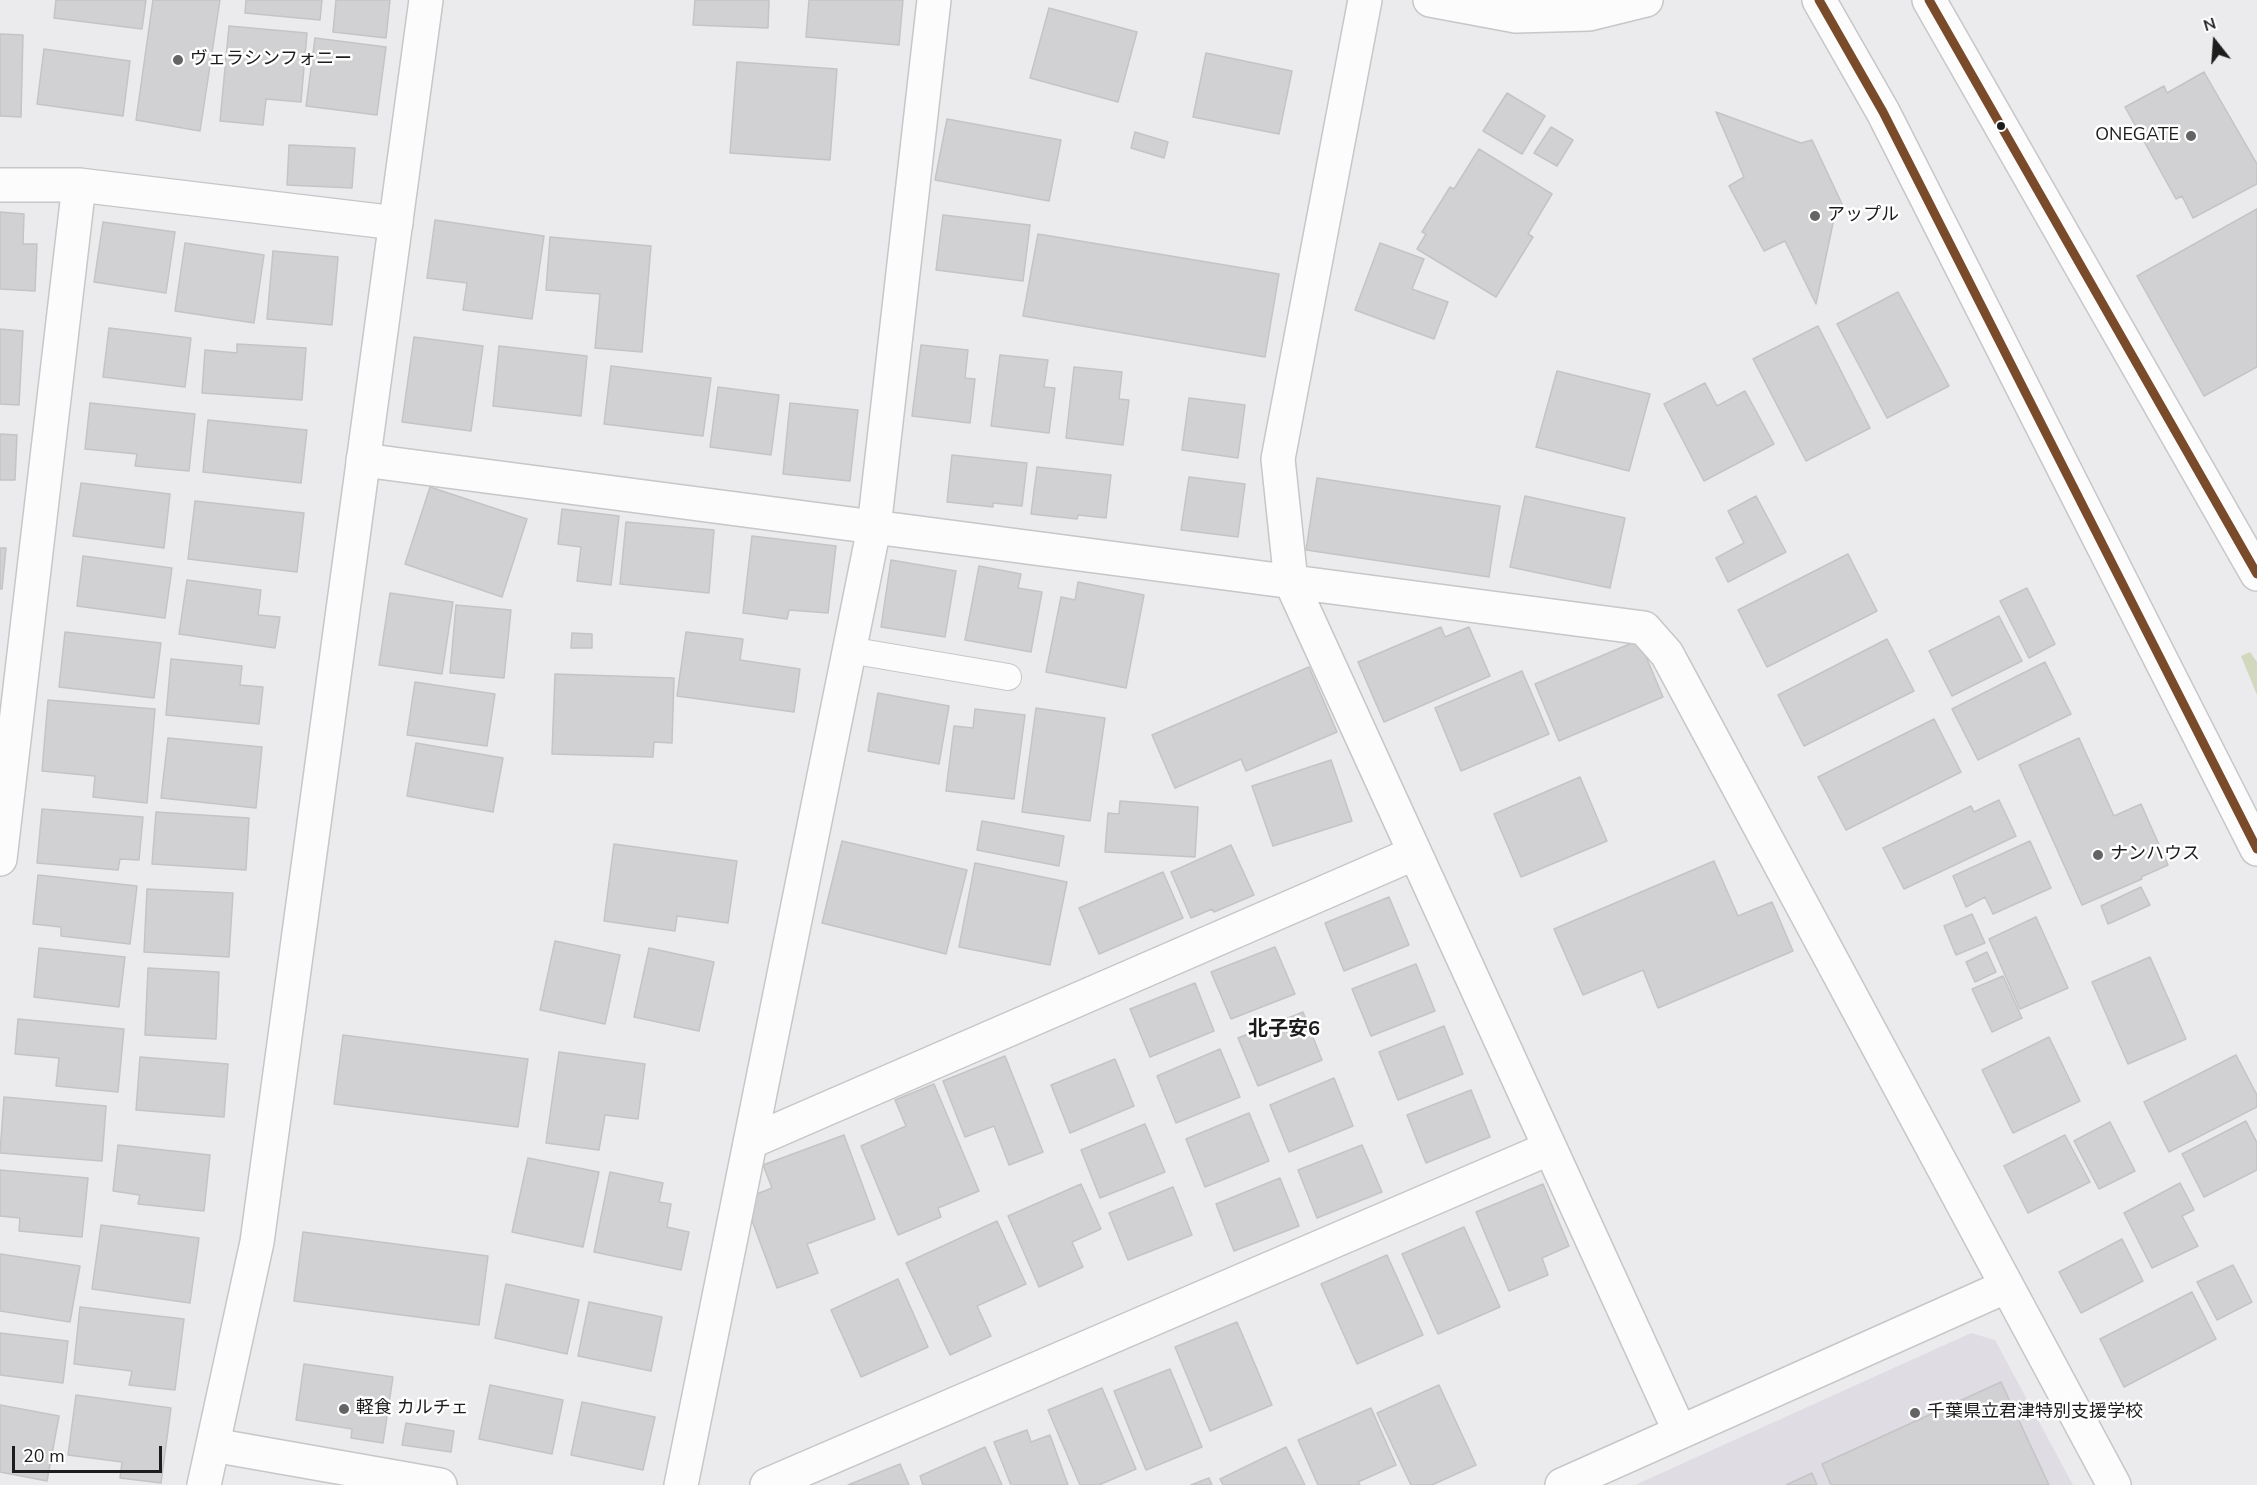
<!DOCTYPE html>
<meta charset="utf-8">
<style>
body{margin:0}
#map{position:relative;width:2257px;height:1485px;overflow:hidden;background:#ebeaec;font-family:"Nunito Sans",sans-serif}
canvas{display:block}
.north{position:absolute;left:2185px;top:12px;width:60px;height:60px;-webkit-text-stroke:4px #fff;paint-order:stroke;rotate:343deg;font-size:16px;font-weight:700;line-height:24px;text-align:center;color:#1c1c1d}
.north::after{content:'';display:block;margin:auto;width:21px;height:27px;background:#1c1c1d;clip-path:polygon(50% 0,100% 100%,50% 72%,0 100%)}
.scale{position:absolute;left:12px;top:1446px;width:150px;height:27px;box-sizing:border-box;border:3px solid #1c1c1d;border-top:0;padding-left:8px;font-size:18px;line-height:21px;white-space:nowrap;color:#1c1c1d;-webkit-text-stroke:4px #fff;paint-order:stroke}
</style>
<div id="map">
<canvas width="2257" height="1485"></canvas>
<div class="north">N</div>
<div class="scale">20 m</div>
</div>
<script>
const context = document.querySelector('canvas').getContext('2d');
context.lineJoin = 'round';
function fillPath(path, color) {
  context.fillStyle = color;
  context.fill(path, 'evenodd');
}
function strokePath(path, color, width, dash) {
  context.strokeStyle = color;
  context.lineWidth = width;
  context.lineCap = dash ? 'butt' : 'round';
  context.setLineDash(dash || []);
  context.stroke(path);
}
function write(font, color, halo, rows, align = 'center') {
  context.font = font + ' "Nunito Sans","Noto Sans JP",sans-serif';
  context.lineWidth = 5;
  context.setLineDash([]);
  context.textBaseline = 'middle';
  context.strokeStyle = halo;
  context.fillStyle = color;
  for (const [text, x, y, turn = 0] of rows) {
    context.save();
    context.translate(x, y);
    context.rotate((+turn || 0) * Math.PI / 180);
    context.textAlign = isNaN(turn) ? turn : align;
    if (halo) context.strokeText(text, 0, 0);
    context.fillText(text, 0, 0);
    context.restore();
  }
}
const built = new Path2D(`
 M1971,1333L1995,1340L2073,1485H1635Z`);
const green = new Path2D(`
 M2250,652L2257,662V695L2241,656Z`);
const building = new Path2D(`
 M56,0H146L142,29L54,18Z
 M153,0H220L200,131L136,120Z
 M246,0H322L320,20L245,13Z
 M336,0H390L386,38L333,32Z
 M695,0H769L768,28L693,25Z
 M809,0H903L899,45L806,37Z
 M1049,8L1137,32L1118,102L1030,78Z
 M229,26L307,33L301,102L266,99L263,125L220,121Z
 M0,34L23,35L21,117L0,116Z
 M315,38L386,47L377,115L306,106Z
 M44,49L130,61L123,116L37,104Z
 M1206,53L1292,71L1279,134L1193,117Z
 M737,62L837,69L830,160L730,153Z
 M2204,72L2257,164V184L2193,218L2182,196L2176,199L2125,107L2164,86L2167,93Z
 M1507,93L1545,116L1522,154L1483,131Z
 M1716,112L1801,143L1812,140L1843,206L1836,209L1816,304L1785,241L1764,251L1729,186L1744,177Z
 M947,119L1061,140L1049,201L935,180Z
 M1551,127L1573,140L1557,166L1534,153Z
 M1135,132L1168,142L1164,158L1131,148Z
 M289,145L355,148L352,188L287,185Z
 M1479,149L1552,194L1528,234L1533,237L1496,297L1417,249L1426,234L1422,232L1450,187L1454,189Z
 M2257,209V367L2204,396L2137,276Z
 M0,212L24,214L23,244H37L35,291L0,289Z
 M943,215L1030,225L1023,281L936,270Z
 M435,220L544,236L532,319L463,310L467,283L427,278Z
 M103,222L175,232L166,293L94,282Z
 M1038,234L1279,274L1265,357L1023,316Z
 M550,237L651,246L642,352L595,348L600,294L546,290Z
 M185,243L264,255L254,323L175,311Z
 M1380,243L1424,259L1412,289L1448,302L1434,339L1355,310Z
 M273,251L338,257L332,325L267,319Z
 M1898,292L1949,386L1887,418L1837,324Z
 M1818,326L1870,428L1806,461L1753,359Z
 M109,328L191,338L185,387L103,377Z
 M0,329L23,331L19,405L0,404Z
 M414,337L483,346L471,431L402,422Z
 M237,344L306,348L302,400L202,393L205,350L237,353Z
 M921,345L968,350L965,378L975,379L970,423L912,416Z
 M499,346L587,356L581,416L493,406Z
 M1000,355L1048,360L1044,387L1055,388L1049,433L991,426Z
 M611,366L711,378L703,436L604,424Z
 M1074,367L1122,372L1119,399L1129,400L1123,445L1066,438Z
 M1557,371L1650,394L1629,471L1536,447Z
 M1705,383L1717,406L1745,391L1774,444L1704,481L1664,404Z
 M718,387L779,395L771,455L710,447Z
 M1189,398L1245,405L1238,458L1182,450Z
 M90,403L195,414L189,471L135,466L137,454L85,449Z
 M790,403L858,410L850,481L783,474Z
 M208,420L307,430L301,483L203,472Z
 M0,434L17,435L15,480H0Z
 M952,455L1027,463L1022,506L993,503V507L947,502Z
 M1037,467L1111,475L1106,518L1078,515L1077,519L1031,514Z
 M1189,477L1245,484L1238,537L1181,530Z
 M1317,478L1500,506L1489,577L1306,550Z
 M81,483L170,494L164,548L73,536Z
 M430,487L527,519L502,597L405,564Z
 M1525,496L1625,518L1610,588L1510,567Z
 M1756,496L1786,552L1728,582L1716,558L1744,543L1728,511Z
 M195,501L304,513L297,572L188,559Z
 M562,509L619,516L611,585L577,581L581,547L558,544Z
 M626,522L714,530L709,593L620,584Z
 M752,536L836,546L828,613L789,610L787,619L743,613Z
 M0,548H6L2,589H0Z
 M1848,554L1877,611L1767,667L1738,610Z
 M83,556L172,568L165,618L77,606Z
 M891,560L956,571L945,637L881,627Z
 M979,566L1021,574L1018,588L1042,592L1031,652L965,640Z
 M187,580L261,590L258,615L280,617L275,648L179,634Z
 M1078,582L1144,595L1126,688L1046,672L1061,597L1075,600Z
 M2027,588L2055,644L2029,658L2000,601Z
 M390,593L453,602L442,674L379,665Z
 M456,605L511,610L504,678L450,673Z
 M1999,616L2022,661L1952,696L1929,651Z
 M1441,627L1445,637L1469,627L1490,676L1384,722L1358,662Z
 M65,632L161,643L154,698L59,687Z
 M686,632L743,639L740,660L800,669L794,712L677,696Z
 M572,633L592,634V648H571Z
 M1887,639L1914,691L1804,746L1778,695Z
 M1639,640L1663,697L1559,741L1535,684Z
 M171,659L242,666L240,685L263,687L259,724L166,715Z
 M2045,662L2071,714L1978,760L1952,709Z
 M1309,667L1337,732L1246,771L1241,759L1175,788L1152,735Z
 M1522,671L1549,734L1461,771L1435,708Z
 M555,674L674,678L672,743L654,742L653,757L552,754Z
 M415,682L495,694L487,746L407,735Z
 M878,693L949,706L939,764L868,751Z
 M48,700L155,709L147,803L93,797L95,776L42,771Z
 M1036,708L1105,718L1090,821L1022,812Z
 M975,709L1025,715L1014,799L946,791L954,726L973,728Z
 M1934,719L1961,772L1846,830L1818,777Z
 M168,738L262,747L256,808L161,798Z
 M2079,738L2114,816L2141,804L2168,865L2141,877L2142,879L2082,905L2019,765Z
 M416,743L503,758L493,812L407,796Z
 M1331,760L1352,821L1273,846L1252,786Z
 M1580,777L1607,841L1521,877L1494,814Z
 M1999,800L2016,836L1904,889L1883,848L1971,806L1974,812Z
 M1120,801L1198,807L1195,857L1105,852L1108,813L1119,814Z
 M42,809L143,817L139,860L120,859L118,870L37,863Z
 M156,812L249,818L246,870L152,864Z
 M982,821L1064,836L1059,866L977,850Z
 M842,841L967,870L946,954L822,923Z
 M2030,841L2051,888L1993,914L1985,897L1966,907L1953,876Z
 M614,844L737,861L728,923L677,916L675,931L604,921Z
 M1231,845L1254,895L1214,912L1212,909L1191,918L1171,872Z
 M1714,861L1738,916L1772,902L1793,951L1658,1008L1643,970L1583,995L1554,929Z
 M975,863L1067,882L1050,965L959,947Z
 M1163,872L1183,918L1099,954L1079,908Z
 M38,875L137,886L130,944L61,936V927L33,924Z
 M2141,887L2150,905L2108,924L2101,906Z
 M147,889L233,893L229,957L144,952Z
 M1389,897L1409,945L1344,971L1325,923Z
 M1972,914L1985,943L1956,955L1944,926Z
 M2036,917L2068,988L2020,1009L1989,939Z
 M555,941L620,955L605,1024L540,1010Z
 M1275,947L1295,994L1231,1019L1211,972Z
 M39,948L125,957L119,1007L34,997Z
 M649,948L714,962L699,1031L634,1017Z
 M1987,952L1996,972L1975,982L1966,962Z
 M2150,957L2186,1039L2128,1064L2092,982Z
 M1416,964L1435,1011L1371,1036L1352,989Z
 M148,968L219,972L216,1039L145,1035Z
 M2003,976L2022,1018L1992,1032L1972,989Z
 M1195,983L1214,1031L1150,1057L1130,1009Z
 M1303,1012L1322,1060L1258,1086L1238,1038Z
 M18,1019L124,1029L118,1092L56,1086L59,1058L15,1054Z
 M1444,1026L1463,1074L1398,1100L1379,1052Z
 M343,1035L528,1059L518,1127L334,1104Z
 M2049,1037L2080,1101L2013,1133L1982,1070Z
 M1220,1049L1240,1097L1176,1123L1157,1076Z
 M559,1052L645,1064L638,1119L605,1115L599,1150L546,1143Z
 M2236,1055L2257,1095V1107L2169,1152L2144,1102Z
 M1005,1056L1043,1152L1009,1165L994,1126L965,1137L943,1081Z
 M140,1057L228,1064L224,1117L136,1110Z
 M1115,1059L1134,1106L1070,1133L1051,1085Z
 M1334,1078L1353,1126L1289,1152L1270,1105Z
 M934,1084L979,1191L938,1208L941,1217L898,1235L861,1146L906,1126L895,1100Z
 M1471,1090L1490,1137L1426,1163L1407,1115Z
 M4,1097L106,1106L102,1161L0,1153Z
 M1249,1113L1269,1161L1205,1187L1186,1139Z
 M2246,1121L2257,1143V1170L2204,1197L2182,1154Z
 M2110,1122L2135,1171L2099,1189L2074,1141Z
 M1145,1124L1165,1172L1100,1198L1081,1150Z
 M844,1135L875,1219L807,1244L818,1273L777,1288L744,1199L772,1188L763,1165Z
 M2065,1135L2090,1182L2028,1213L2004,1166Z
 M118,1145L210,1155L204,1211L138,1204L140,1195L113,1191Z
 M1362,1145L1382,1192L1317,1218L1298,1170Z
 M528,1158L599,1172L583,1247L512,1232Z
 M0,1170L88,1178L82,1237L19,1231L20,1218L0,1216Z
 M610,1172L663,1183L659,1202L671,1204L667,1227L689,1232L681,1270L594,1252Z
 M1280,1178L1299,1226L1234,1251L1216,1204Z
 M2180,1183L2194,1210L2182,1216L2198,1246L2152,1268L2124,1213Z
 M1081,1184L1101,1229L1072,1242L1083,1267L1039,1287L1008,1216Z
 M1543,1184L1569,1246L1542,1258L1548,1275L1509,1291L1476,1212Z
 M1173,1187L1192,1235L1128,1260L1109,1213Z
 M997,1221L1026,1284L977,1306L991,1336L950,1355L906,1263Z
 M101,1225L199,1238L190,1303L92,1289Z
 M1464,1227L1500,1307L1438,1334L1402,1254Z
 M303,1232L488,1256L479,1325L294,1301Z
 M2122,1239L2143,1281L2081,1313L2059,1272Z
 M0,1254L80,1266L70,1322L0,1311Z
 M1387,1255L1423,1335L1357,1364L1321,1284Z
 M2233,1265L2252,1302L2217,1320L2197,1282Z
 M898,1279L928,1347L861,1377L831,1310Z
 M506,1284L579,1300L567,1354L495,1338Z
 M2192,1292L2216,1339L2124,1387L2100,1339Z
 M589,1302L662,1317L651,1371L578,1356Z
 M80,1307L184,1319L175,1390L129,1385L132,1371L74,1364Z
 M1237,1322L1272,1405L1210,1431L1175,1347Z
 M0,1333L68,1341L63,1383L0,1375Z
 M304,1364L393,1377L383,1443L351,1438L352,1429L296,1420Z
 M1170,1369L1202,1447L1146,1470L1114,1391Z
 M2001,1382L2049,1485H1831L1822,1464Z
 M490,1385L563,1400L552,1454L479,1439Z
 M1439,1385L1476,1465L1432,1485H1411L1377,1413Z
 M1102,1388L1136,1469L1099,1485H1080L1048,1410Z
 M76,1395L171,1408L161,1483L120,1478L122,1462L68,1455Z
 M582,1402L655,1417L643,1470L571,1455Z
 M0,1405L59,1416L47,1481L0,1472Z
 M1371,1408L1396,1465L1358,1482L1360,1485H1318L1298,1440Z
 M406,1423L454,1431L451,1452L402,1445Z
 M1027,1430L1031,1442L1050,1435L1068,1485H1011L994,1442Z
 M985,1447L1002,1485H923L920,1476Z
 M1286,1447L1305,1485H1223L1220,1479Z
 M900,1464L909,1485H848Z
 M1812,1473L1817,1485H1786Z
 M1209,1478L1212,1485H1191Z`);
const service = new Path2D(`
 M849,650L1008,677`);
const minor = new Path2D(`
 M1365,0L1278,459L1291,582L1680,1432
 M0,185H79L396,223
 M363,460L1644,628L1667,654L2114,1485
 M0,859L79,185
 M750,1142L1415,853
 M213,1445L440,1485
 M681,1485L874,528L934,0
 M767,1485L1550,1148
 M1562,1485L2007,1286`);
const tertiary = new Path2D(`
 M1430,0L1516,16L1589,14L1646,0
 M204,1485L257,1242L426,0`);
const trunk = new Path2D(`
 M1819,0L1883,112L2257,849
 M1929,0L2257,574`);
const bus1 = new Path2D(`
 M1819,0L1883,112L2257,849
 M1929,0L2257,574`);
const markers = [
 [178,60,6,"#646465"],
 [2001,126,5,"#1c1c1d"],
 [2191,136,6,"#646465"],
 [1815,216,6,"#646465"],
 [2098,855,6,"#646465"],
 [344,1409,6,"#646465"],
 [1915,1413,6,"#646465"]
];
const poiNames = [
 ["ヴェラシンフォニー",190,60],
 ["ONEGATE",2179,136,"right"],
 ["アップル",1827,216],
 ["ナンハウス",2110,855],
 ["軽食 カルチェ",356,1409],
 ["千葉県立君津特別支援学校",1927,1413]
];
const neighbourhoodNames = [
 ["北子安6",1284,1030]
];
fillPath(built, '#dfdce3');
fillPath(green, '#d2d8be');
fillPath(building, '#d1d0d2');
strokePath(building, '#c4c4c6', 1.5);
strokePath(service, '#c7c6c8', 28);
strokePath(minor, '#c7c6c8', 36);
strokePath(tertiary, '#c7c6c8', 36);
strokePath(trunk, '#c7c6c8', 36);
strokePath(service, '#fcfcfc', 26);
strokePath(minor, '#fcfcfc', 33);
strokePath(tertiary, '#fcfcfc', 33);
strokePath(trunk, '#fcfcfc', 33);
strokePath(bus1, '#7a4b2a', 9);
for (const [x, y, r, color] of markers) {
  const dot = new Path2D();
  dot.arc(x, y, r, 0, 2 * Math.PI);
  context.fillStyle = color;
  context.fill(dot);
  strokePath(dot, '#fff', 2);
}
write('18px', '#1c1c1d', '#fff', poiNames, 'left');
write('bold 20px', '#1c1c1d', '#fff', neighbourhoodNames);
</script>
